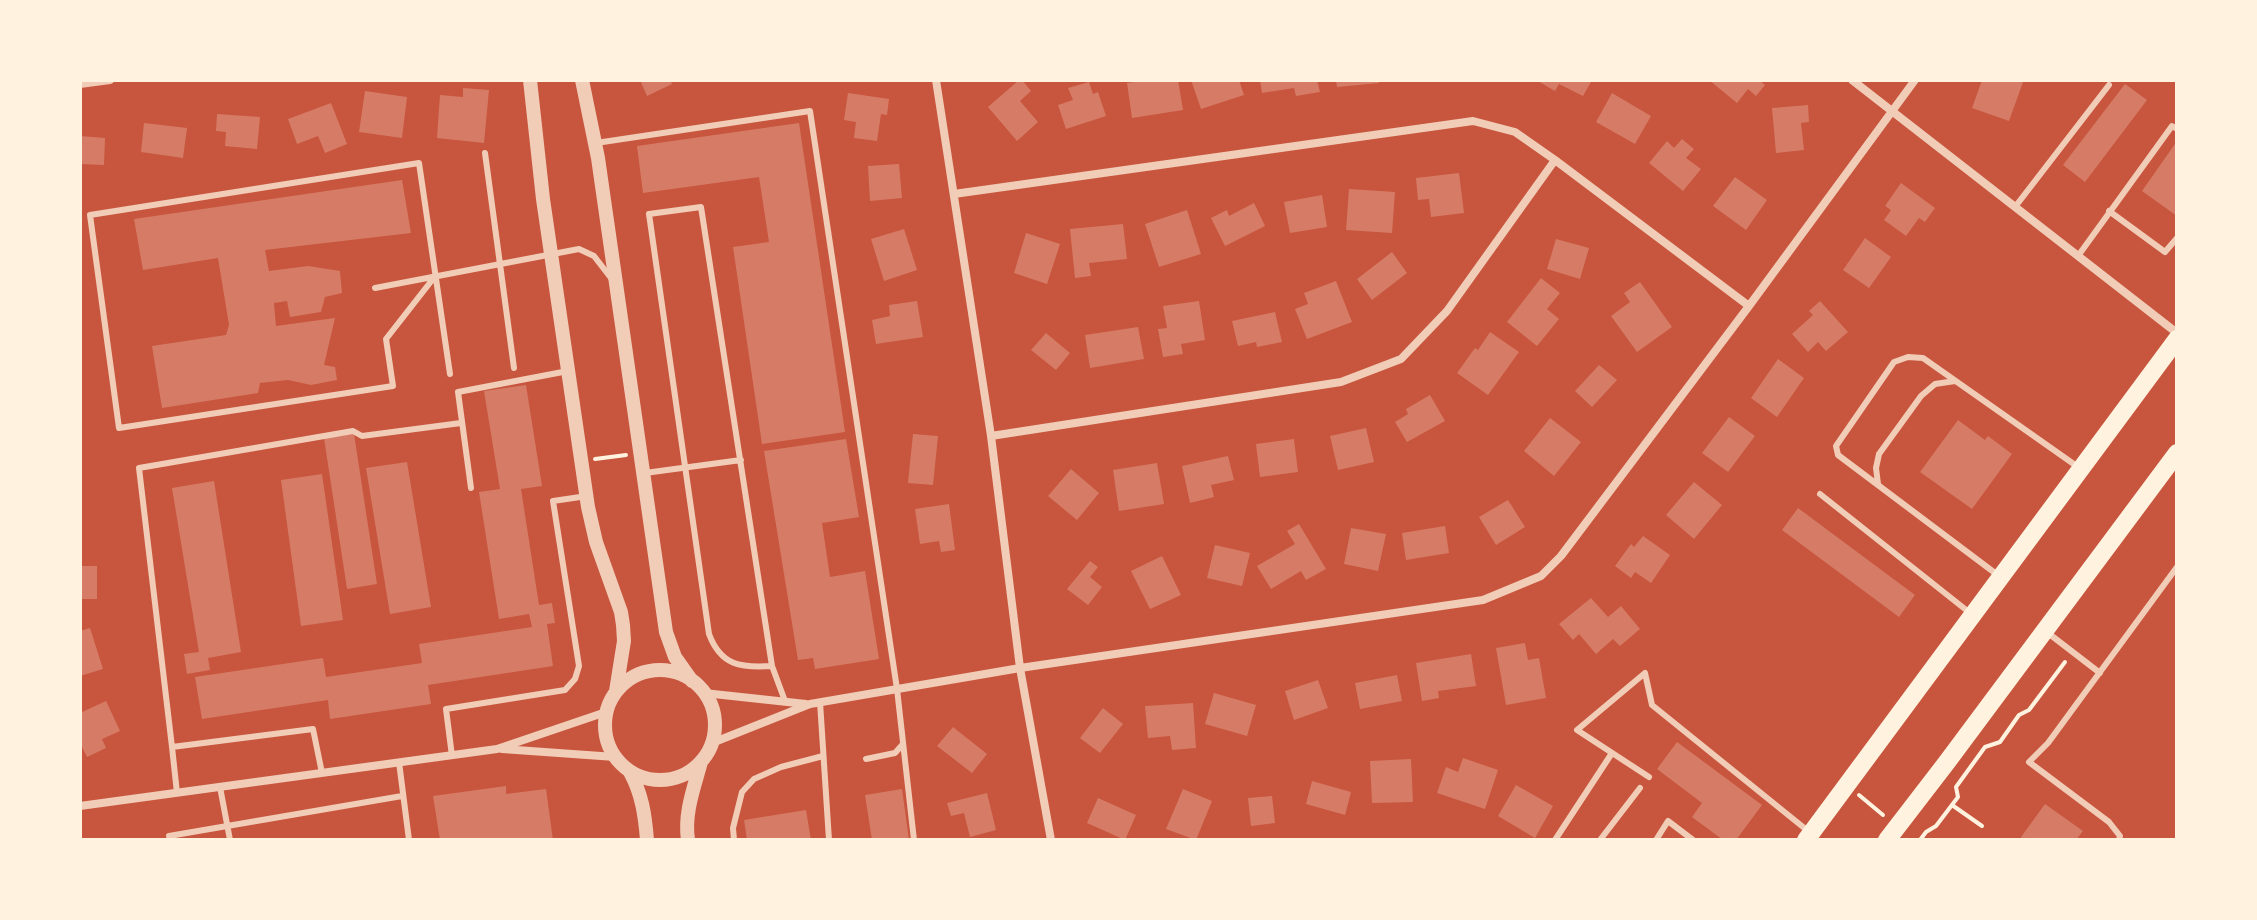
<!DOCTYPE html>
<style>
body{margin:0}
#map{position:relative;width:2257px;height:920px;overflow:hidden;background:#c8553d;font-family:"Sofia Sans Condensed",sans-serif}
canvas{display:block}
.frame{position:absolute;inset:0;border:82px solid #fff3e0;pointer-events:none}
</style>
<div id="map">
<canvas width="2257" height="920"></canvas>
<div class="frame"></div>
</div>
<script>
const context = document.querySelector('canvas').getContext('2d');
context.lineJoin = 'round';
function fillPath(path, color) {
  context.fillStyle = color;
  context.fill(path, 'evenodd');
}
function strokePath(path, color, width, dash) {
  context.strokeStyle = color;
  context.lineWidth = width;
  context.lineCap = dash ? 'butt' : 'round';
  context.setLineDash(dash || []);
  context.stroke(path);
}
const building = new Path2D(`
 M640,80H670L672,84L647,96Z
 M1019,80H1022L1031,91L1020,101L1038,122L1017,141L988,107Z
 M1148,80H1178L1183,110L1132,118L1127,83Z
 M1191,80H1239L1244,95L1201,109Z
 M1260,80H1317L1320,92L1296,96L1294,88L1262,93Z
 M1336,80H1379V83L1337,87Z
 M1536,80H1592L1583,96L1559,84L1555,91Z
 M1709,80H1759L1765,85L1756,96L1748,89L1737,103Z
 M1982,80H2018L2023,82L2009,121L1972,108Z
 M1089,82L1093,94L1098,92L1106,116L1066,129L1058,105L1073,100L1068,88Z
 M2125,84L2147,100L2085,182L2063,165Z
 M463,88L489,90L484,143L437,138L440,95L463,97Z
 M365,91L407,97L402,138L359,132Z
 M848,93L889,99L887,115L881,114L877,141L854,138L856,122L844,120Z
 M1612,93L1651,116L1635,144L1596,122Z
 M331,103L347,144L325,153L318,136L297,144L288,119Z
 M1808,105L1809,122L1801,123L1804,150L1776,153L1772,108Z
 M217,114L260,117L257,149L225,146L226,132L216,131Z
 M144,123L187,128L183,158L141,152Z
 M799,123L845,432L762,444L733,247L769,242L759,177L643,193L637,146Z
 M80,136L105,138L104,165L80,164Z
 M1682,139L1694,149L1686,158L1701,169L1683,191L1649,163L1667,141L1674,148Z
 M2177,141V216L2142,191Z
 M899,164L902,198L870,201L868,166Z
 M1459,173L1464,213L1431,217L1429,199L1418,200L1416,178Z
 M1735,177L1767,200L1746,230L1713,206Z
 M402,180L411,233L265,250L269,271L308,266L340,271L342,293L325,297L321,312L290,317L287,301L274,303L276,326L335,318L324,365L335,367L337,380L311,385L288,380L260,383L258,393L162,408L152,346L226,335L229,325L218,258L143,270L134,219Z
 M1901,183L1935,208L1925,222L1919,218L1906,236L1884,220L1891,210L1885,206Z
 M1349,189L1395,192L1392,233L1346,230Z
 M1322,195L1327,227L1290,233L1284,202Z
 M1254,203L1265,226L1225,246L1211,218L1227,210L1229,216Z
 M1187,210L1201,254L1159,267L1145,224Z
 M1123,224L1127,259L1089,263L1091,276L1075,278L1070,229Z
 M904,229L917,270L884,281L871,239Z
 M1026,233L1060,244L1047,284L1014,273Z
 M1865,238L1891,257L1869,288L1843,270Z
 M1556,239L1589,248L1580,279L1547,269Z
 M1392,252L1407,273L1372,300L1357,279Z
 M1541,278L1560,293L1547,309L1559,319L1537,346L1507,322Z
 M1336,281L1352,322L1307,339L1295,309L1308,304L1304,293Z
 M1640,282L1672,327L1637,352L1611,316L1630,302L1624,293Z
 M917,301L923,337L876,344L872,320L890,316L889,305Z
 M1199,301L1205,340L1181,344L1183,354L1163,357L1158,329L1167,328L1163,306Z
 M1820,301L1848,332L1826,351L1818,342L1808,352L1792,334L1813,315L1809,311Z
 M1275,312L1282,342L1257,347L1256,342L1238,346L1232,321Z
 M1138,327L1144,359L1090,368L1085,335Z
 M1490,332L1519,352L1488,395L1457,373L1475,348L1478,350Z
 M1046,333L1070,353L1056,370L1031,350Z
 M1778,359L1804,378L1777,417L1751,398Z
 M1599,365L1617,380L1592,407L1575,391Z
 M526,385L542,486L521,489L539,605L552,603L555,623L547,624L553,666L428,685L431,704L330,719L328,700L202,719L195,677L323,658L326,677L422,663L419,644L532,627L529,614L499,619L479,492L500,489L484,391Z
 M1430,395L1445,421L1407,442L1395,422L1408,414L1406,409Z
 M1729,417L1755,436L1728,472L1702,453Z
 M1550,418L1581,442L1554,476L1524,451Z
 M1958,420L1985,440L1988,436L2012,454L1972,509L1920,472Z
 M1366,428L1374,462L1338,470L1330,436Z
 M354,434L377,584L347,589L324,438Z
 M913,434L938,436L933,485L908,483Z
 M846,439L859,517L822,523L830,577L865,571L879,659L815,669L813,658L798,660L764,451Z
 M1294,439L1298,472L1260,477L1256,444Z
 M1228,456L1234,480L1211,485L1214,497L1190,503L1182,466Z
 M407,462L431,607L390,614L366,468Z
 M1157,463L1164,504L1119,511L1113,470Z
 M1071,469L1099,493L1077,520L1048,496Z
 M322,474L343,620L301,626L281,480Z
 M214,481L241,652L208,658L210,670L187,674L184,654L199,652L172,488Z
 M1694,482L1722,505L1694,539L1666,515Z
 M1508,500L1525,527L1496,545L1479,517Z
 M949,504L955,550L941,552L939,541L920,544L915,509Z
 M1798,508L1915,595L1899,617L1782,530Z
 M1299,524L1326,569L1306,580L1301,571L1271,589L1257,566L1295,544L1287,531Z
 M1445,526L1449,553L1406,560L1402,533Z
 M1351,528L1386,534L1378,571L1344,564Z
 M1643,536L1670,555L1651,583L1635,572L1631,578L1615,566L1631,544L1634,547Z
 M1215,545L1250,553L1242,586L1207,578Z
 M1162,556L1181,595L1150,609L1131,571Z
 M1090,561L1098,567L1090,577L1102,587L1088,605L1067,589Z
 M80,566H97V599H80Z
 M1591,598L1608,617L1621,606L1640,629L1620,646L1613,639L1596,654L1579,634L1573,640L1559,624Z
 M90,628L103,669L80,676V631Z
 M1525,643L1528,660L1539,658L1546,698L1506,705L1496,648Z
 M1471,654L1476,686L1438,691L1439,698L1422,701L1416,663Z
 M1397,675L1402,701L1360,709L1355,683Z
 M1318,680L1328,708L1294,720L1285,691Z
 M1214,693L1256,705L1247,736L1205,724Z
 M106,701L120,731L102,739L106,748L87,757L80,743V713Z
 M1193,703L1196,748L1172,750L1170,736L1148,738L1145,706Z
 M1103,708L1123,724L1100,753L1080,738Z
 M953,727L987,754L972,773L937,746Z
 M1677,742L1762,805L1736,840H1723L1692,817L1702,803L1657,769Z
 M1463,758L1498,770L1485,809L1437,793L1446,767L1458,772Z
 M1411,759L1413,802L1372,803L1370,761Z
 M1312,781L1351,792L1345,815L1306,804Z
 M1516,785L1553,806L1535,838L1498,816Z
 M506,786V794L546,789L553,840H440L433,796Z
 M902,789L909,840H872L865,795Z
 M1183,789L1212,801L1196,840L1166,829Z
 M987,793L996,830L970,837L964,813L951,816L947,803Z
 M1272,796L1275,823L1251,826L1248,798Z
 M1098,798L1136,815L1125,840L1087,823Z
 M2045,804L2083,831L2076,840H2022L2021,837Z
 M806,810L811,840H747L744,820Z`);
const path = new Path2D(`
 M595,459L626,455
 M1859,795L1883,815
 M1952,805L1982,826
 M1920,840L1926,832L1936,826L1958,797L1956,787L1985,747L2000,742L2019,715L2029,710L2065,662`);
const service = new Path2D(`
 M596,143L810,111L897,689L914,840
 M485,153L514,368
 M701,207L772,666C741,668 721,666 709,634L649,214Z
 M2015,207L2109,85
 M2109,211L2165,252L2177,238
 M2078,256L2172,126L2177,129
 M436,275L386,339L393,386L119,428L90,215L419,163L450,374
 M375,288L579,249L594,256L611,278
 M645,473L741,460
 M1878,484L1876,468L1879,454L1921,396L1935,384L1955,381
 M471,488L458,392L568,371
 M1820,494L1970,613
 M1999,576L1838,455L1836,446L1894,362L1908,357L1923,358L2078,467
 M2048,633L2100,673
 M772,666L785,701
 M820,702L829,840
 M172,747L177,793
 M452,756L446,709L565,690L575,679L579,666L553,501L587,496
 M866,759L895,753L903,744
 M399,762L409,840
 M322,773L313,729L172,747L139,468L353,431L362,436L461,423
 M1649,777L1577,730L1645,673L1652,705L1808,831
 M220,787L230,840
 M170,840L169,836L402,796
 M734,840L733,828L742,792L754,779L781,767L823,756
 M1555,840L1612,753
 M1600,840L1640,788
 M1656,840L1668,821L1693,840
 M2119,840L2120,836L2109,822L2029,762L2048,743L2177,567`);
const minor = new Path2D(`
 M936,80L991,436L1020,668L1051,840
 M1852,80L2177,333
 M80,84L110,80
 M954,194L1473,121L1515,132L1555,160L1749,306
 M991,436L1341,382L1401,359L1447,311L1555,160
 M704,693L806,704
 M712,743L810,704L1020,668L1483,600L1541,576L1561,556L1749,306L1915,80
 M502,749L615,757
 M80,806L497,749L606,712`);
const tertiary = new Path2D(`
 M530,80L543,199L588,507L596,542L621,612L623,625L624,641L616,691
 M582,80L598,158L666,632L675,657L692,681
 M605 725a55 55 0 1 1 110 0a55 55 0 1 1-110 0Z
 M630,772C642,794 645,815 647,840
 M688,840C684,813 694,788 701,762`);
const primary = new Path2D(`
 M1806,840L2177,339
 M1887,840L1947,762L2177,453`);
fillPath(building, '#d67c66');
strokePath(path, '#fff3e0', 4);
strokePath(service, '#f1ccb7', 6);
strokePath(minor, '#f1ccb7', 8);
strokePath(tertiary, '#f1ccb7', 14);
strokePath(primary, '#fff3e0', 18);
</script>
